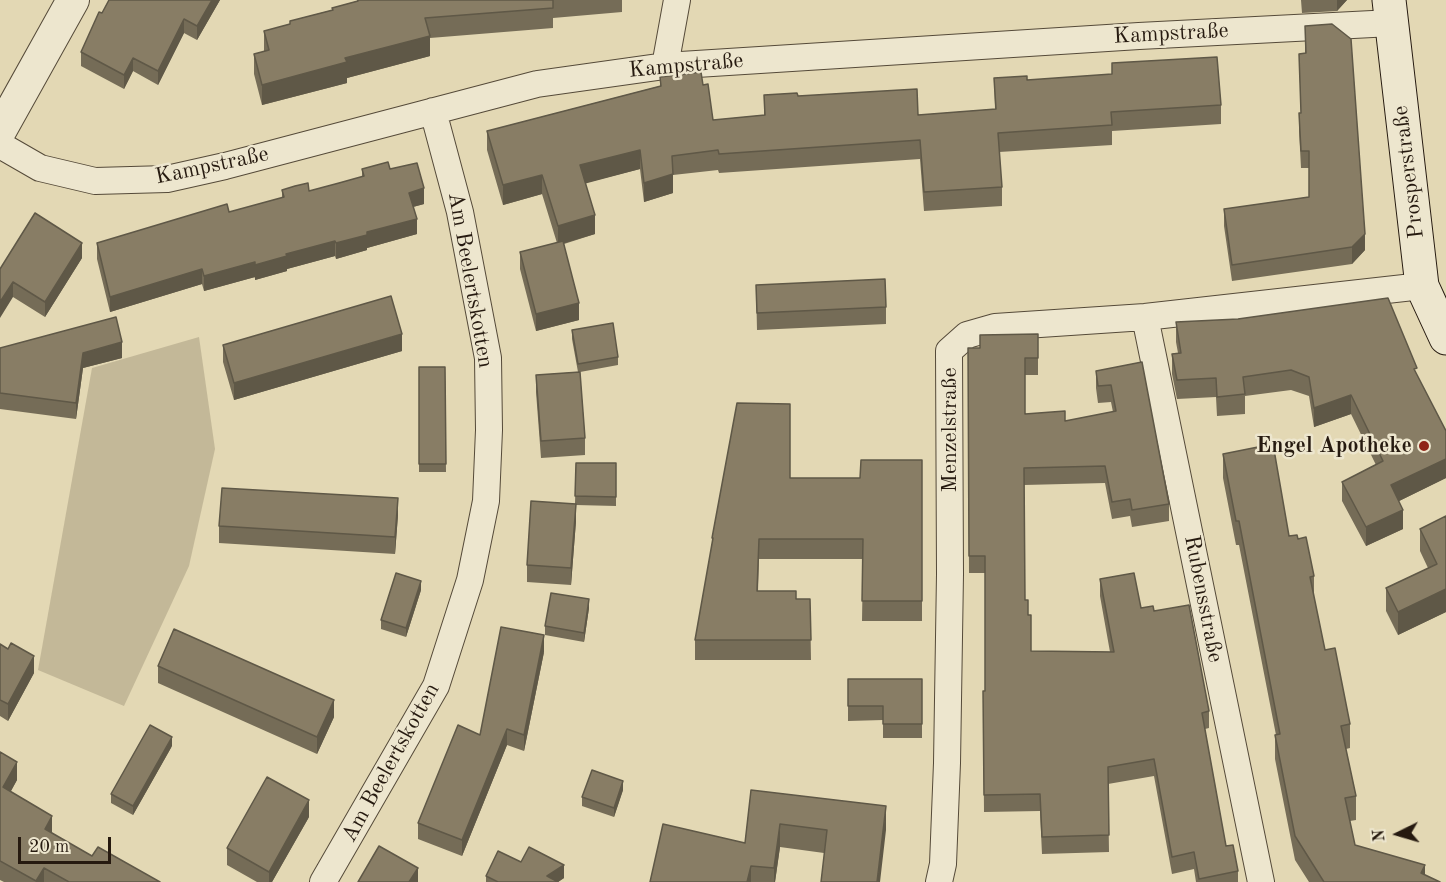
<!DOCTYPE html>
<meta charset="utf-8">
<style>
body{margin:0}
#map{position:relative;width:1446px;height:882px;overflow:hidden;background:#e3d8b4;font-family:"Old Standard TT",serif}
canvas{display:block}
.north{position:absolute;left:1368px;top:804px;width:60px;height:60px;-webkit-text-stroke:4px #ede6ce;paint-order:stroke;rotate:265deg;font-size:16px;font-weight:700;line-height:24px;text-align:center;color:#261a10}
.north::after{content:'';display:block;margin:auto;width:21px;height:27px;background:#261a10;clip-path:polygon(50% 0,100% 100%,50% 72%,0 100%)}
.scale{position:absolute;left:18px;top:837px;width:93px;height:27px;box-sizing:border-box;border:3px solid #261a10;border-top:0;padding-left:8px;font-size:18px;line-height:21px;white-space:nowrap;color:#261a10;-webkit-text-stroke:4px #ede6ce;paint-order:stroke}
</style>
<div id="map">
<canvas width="1446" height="882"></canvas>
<div class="north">N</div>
<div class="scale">20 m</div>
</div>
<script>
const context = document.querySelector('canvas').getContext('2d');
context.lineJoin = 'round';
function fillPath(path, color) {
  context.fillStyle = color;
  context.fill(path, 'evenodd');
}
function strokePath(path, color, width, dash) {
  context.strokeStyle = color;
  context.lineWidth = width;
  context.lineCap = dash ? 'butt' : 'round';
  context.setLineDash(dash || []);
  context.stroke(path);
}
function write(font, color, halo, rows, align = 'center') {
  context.font = font + ' "Old Standard TT",serif';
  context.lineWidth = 5;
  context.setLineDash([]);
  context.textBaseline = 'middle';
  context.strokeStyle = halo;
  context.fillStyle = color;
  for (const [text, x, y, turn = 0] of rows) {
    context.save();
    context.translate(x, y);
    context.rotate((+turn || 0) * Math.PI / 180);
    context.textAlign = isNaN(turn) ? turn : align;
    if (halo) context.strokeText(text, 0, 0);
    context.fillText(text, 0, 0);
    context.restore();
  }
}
const green = new Path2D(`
 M199,337L215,449L189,566L124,706L38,670L92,368Z`);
const minor = new Path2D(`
 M665,66L677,0
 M0,145L40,168L95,181L167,179L225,166L537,84L665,66L1139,36L1392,23
 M1145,317L1261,882
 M323,882L436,686L470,580L486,501L489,430L488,358L460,212L433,111
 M939,882L943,864L947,763L950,574L949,351L967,335L995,327L1145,317L1422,286`);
const tertiary = new Path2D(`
 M0,131L73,0`);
const secondary = new Path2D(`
 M1389,0L1422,286L1446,338`);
const wall = new Path2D(`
 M109,0H220L197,40L184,33L158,85L133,71L124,89L81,66V52Z
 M357,0H622V12L553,18V28L430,38V56L347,78V83L262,105L254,74V54L264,52V31L290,24V21L332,10V8L357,1Z
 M1301,0H1347L1337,11L1302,13Z
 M1305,26L1365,250L1352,264L1232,281L1224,226V209L1309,197V168H1301L1299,130V113H1301L1299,54L1305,53Z
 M1112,63L1221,105V124L1112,131V145L999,152L1002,187V206L924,211L920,159L719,173L718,170L673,175V193L644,202L640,169L585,183L595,234L564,244L579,320L536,331L520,269V252L557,243L542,194L503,205L487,150V131L660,86V77L703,85L713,120L764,115V95L798,96L918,115L995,109L994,78L1027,80L1112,75Z
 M362,169H390L424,204L413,207L417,234L367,248V250L336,259L335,256L287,269V271L255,280V277L204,291L202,284L110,312L97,259V243L229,212L282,198V190L309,191L362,177Z
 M82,258L45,317L13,297L0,269Z
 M756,285L886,307V324L757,330Z
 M1176,322L1417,375L1446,431V478L1399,501L1403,529L1366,546L1342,501V482L1376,465L1351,414L1314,427L1309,396L1291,390L1245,396V414L1217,416L1216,397L1177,399L1172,374V354L1178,353L1176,342Z
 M572,330L618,357V365L580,372L585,438V455L541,458L536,392V375L578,372L572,339Z
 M1038,334V375H1025V414L1065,421L1113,412L1111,402L1098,403L1096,388V371L1142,362L1169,504V521L1132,527L1130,516L1112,519L1105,483L1024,485L1025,600L1028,615L1031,651L1110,652L1100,596V579L1141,608L1154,611L1209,711V728L1205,729L1226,846L1238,871V882H1196L1194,869L1172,874L1154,776L1108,784L1109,852L1042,854L1040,811L984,812L983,691H985V573H969L968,348H980Z
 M223,345L402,351L234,400L223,362Z
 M0,348L122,358L83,368L76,419L0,409Z
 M419,367H445L446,472H419Z
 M1223,454L1289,536L1298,539L1314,576V597L1325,650L1350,724V748L1346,749L1356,796V820L1350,821L1355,845L1440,882H1309L1295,860L1275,759V735H1276L1239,545H1236L1223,478Z
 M922,460V621H862L863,559H759L758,591L796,599H810L811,660H695V640L712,548V538L790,478H860Z
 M576,463H616V506L576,505V521L571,585L527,582V565L575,504Z
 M398,515L395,554L219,543V526Z
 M1446,516V612L1398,635L1386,611V588L1428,568L1420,551V529Z
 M421,590L406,637L381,629V620Z
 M589,608L584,642L545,635V626Z
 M0,644L34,673L8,721L0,716Z
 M544,652L524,751L507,745L462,856L418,839V823L480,735Z
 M158,666L334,717L317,754L158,683Z
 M848,679H922V738H883V720L848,721Z
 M172,746L133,815L111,803V794Z
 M0,752L17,780L10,792L52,833L92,856L160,882H4L0,880Z
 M623,790L614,817L582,806V797Z
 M751,790L886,830L824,853L780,847L775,882H650L745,843Z
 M309,817L272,882H257L227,865V848Z
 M521,862L564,878L558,882H486V876Z`);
const shadedWall = new Path2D(`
 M212,0H220L197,40V26Z
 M1337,0H1347L1337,11Z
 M184,19V33L158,85V71Z
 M430,36V56L347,78V83L262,105V85L345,58Z
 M133,58V71L124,89V75Z
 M640,150V169L580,185V165Z
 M673,174V193L644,202V183Z
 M542,175V194L503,205V185Z
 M424,188V204L409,208V193Z
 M595,215V234L558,245V226Z
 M417,219V234L367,248V250L336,259V243L367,232Z
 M1365,234V250L1352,264V247Z
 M335,241V256L287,269V271L255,280V265L286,254Z
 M82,243V258L45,317V302Z
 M255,262V277L204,291V276Z
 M202,269V284L110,312V297Z
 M13,282V297L0,318V302Z
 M579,303V320L536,331V314Z
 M402,334V351L234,400V383Z
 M122,342V358L83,368L76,419V403L83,353Z
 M1351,395V414L1314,427V408Z
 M1446,459V478L1391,505V485Z
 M398,498V515L395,554V537Z
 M576,504V521L571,585V568Z
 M1403,510V529L1366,546V527Z
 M421,581V590L406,637V628Z
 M1446,589V612L1398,635V612Z
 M589,599V608L584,642V633Z
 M544,635V652L524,751V735Z
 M34,656V673L8,721V704Z
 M334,700V717L317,754V737Z
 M507,729V745L462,856V840Z
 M172,737V746L133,815V806Z
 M17,762V780L3,806V787Z
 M623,781V790L614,817V808Z
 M309,800V817L272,882H269V872Z
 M886,806V830L880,882H877Z
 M52,816V834L45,829Z
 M780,824V847L775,882H774V868Z
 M564,865V878L558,882L547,876Z
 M1425,865V882L1421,873Z
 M751,866V882H747Z
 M44,868V882H36V881Z
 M418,868V882H409Z`);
const building = new Path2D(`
 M109,0H212L197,26L184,19L158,71L133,58L124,75L81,52L99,12L102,13Z
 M358,0H553V8L425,18L430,36L345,58L347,62L262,85L254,54L269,50L264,31L290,24V21L333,10L332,8L358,1Z
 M1332,24L1351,39L1365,234L1352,247L1232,265L1224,209L1309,197V151H1301L1299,113H1301L1299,54L1306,53L1305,26Z
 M1217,57L1221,105L1111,112L1112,125L998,133L1002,187L924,192L920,140L719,154L718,150L672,156L673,174L644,183L640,150L580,165L595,215L558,226L542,175L503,185L487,131L661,86L660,77L701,72L703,85L708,84L713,120L765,115L764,95L797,93L798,96L917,89L918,115L996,109L994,78L1027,76V80L1112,74V63Z
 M388,162L390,169L417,163L424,188L409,193L417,219L367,232V235L336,243L335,241L286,254L287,256L255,265V262L204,276L202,269L110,297L97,243L227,204L229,212L284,197L282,190L295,186L308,183L309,191L339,183L364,176L362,169Z
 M35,213L82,243L45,302L13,282L0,302V269Z
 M563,241L579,303L536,314L520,252Z
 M885,279L886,307L757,313L756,285Z
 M391,296L402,334L234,383L223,345Z
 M1388,298L1417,368L1414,369L1446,431V459L1391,485L1403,510L1366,527L1342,482L1383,461L1351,395L1314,408L1309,377L1291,370L1243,377L1245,394L1217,397L1216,378L1177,380L1172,354L1181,353L1176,322L1238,319Z
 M116,317L122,342L83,353L76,403L0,393V348Z
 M613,323L618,357L578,364L572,330Z
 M1038,334V358H1025V414L1065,411V421L1116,411L1111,385L1098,386L1096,371L1142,362L1169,504L1132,510L1130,499L1112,502L1105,466L1024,468L1025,600H1028V615H1031V651L1114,652L1100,579L1134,573L1141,608L1153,606L1154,611L1189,605L1209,711L1202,713L1226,846L1233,845L1238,871L1199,879L1194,852L1172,857L1154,759L1108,767L1109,835L1042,837L1040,794L984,795L983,691H985V556H969L968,348H980V335Z
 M419,367H445L446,464H419Z
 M580,372L585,438L541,441L536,375Z
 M737,403L790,404V478H860L861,460H922V601H862L863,539H759L757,591H796V599H810L811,640H695L713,538H712Z
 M1273,444L1289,536L1297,535L1298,539L1306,537L1314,576L1310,577L1325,650L1335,648L1350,724L1341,726L1356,796L1345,798L1355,845L1425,865L1421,873L1440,882H1324L1295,836L1275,735L1280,734L1239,521H1236L1223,454Z
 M576,463H616V497L575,496Z
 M222,488L398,498L395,537L219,526Z
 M531,501L576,504L571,568L527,565Z
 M1446,516V589L1398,612L1386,588L1437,564L1420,529Z
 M396,573L421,581L406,628L381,620Z
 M551,593L589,599L584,633L545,626Z
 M501,627L544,635L524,735L507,729L462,840L418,823L458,725L480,735Z
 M174,629L334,700L317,737L158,666Z
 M11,643L34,656L8,704L0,700V644L8,649Z
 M848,679H922V724H883V706H848Z
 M150,725L172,737L133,806L111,794Z
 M0,752L17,762L3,787L52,816L45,829L92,856L98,847L160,882H69L44,868L36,881L0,861Z
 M592,770L623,781L614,808L582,797Z
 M267,777L309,800L269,872L227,848Z
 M751,790L886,806L877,882H821L827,830L780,824L774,868L751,866L747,882H650L663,824L745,843Z
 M379,846L418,868L409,882H358Z
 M529,847L564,865L547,876L558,882H498L486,876L498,851L521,862Z`);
const markers = [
 [1424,446,6,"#8f2418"]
];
const streetNames = [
 ["Kampstraße",1171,34,-3],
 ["Kampstraße",686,66,-5],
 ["Kampstraße",212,166,-12],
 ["Prosperstraße",1409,172,-97],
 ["Am Beelertskotten",470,280,80],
 ["Menzelstraße",950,430,-90],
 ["Rubensstraße",1203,599,79],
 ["Am Beelertskotten",391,763,-61]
];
const poiNames = [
 ["Engel Apotheke",1412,446]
];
fillPath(green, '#c3b898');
strokePath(minor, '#554a39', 28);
strokePath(tertiary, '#554a39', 34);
strokePath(secondary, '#261a10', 35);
strokePath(minor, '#ede6ce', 26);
strokePath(tertiary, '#ede6ce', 32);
strokePath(secondary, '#ede6ce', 33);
fillPath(wall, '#756c57');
fillPath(shadedWall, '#5f5847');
fillPath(building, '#887d65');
strokePath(building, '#5f5847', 1.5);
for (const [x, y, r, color] of markers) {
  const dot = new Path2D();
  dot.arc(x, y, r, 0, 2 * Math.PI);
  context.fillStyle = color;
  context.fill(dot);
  strokePath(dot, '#ede6ce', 2);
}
write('22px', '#261a10', '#ede6ce', streetNames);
write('bold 22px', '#261a10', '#ede6ce', poiNames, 'right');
</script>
